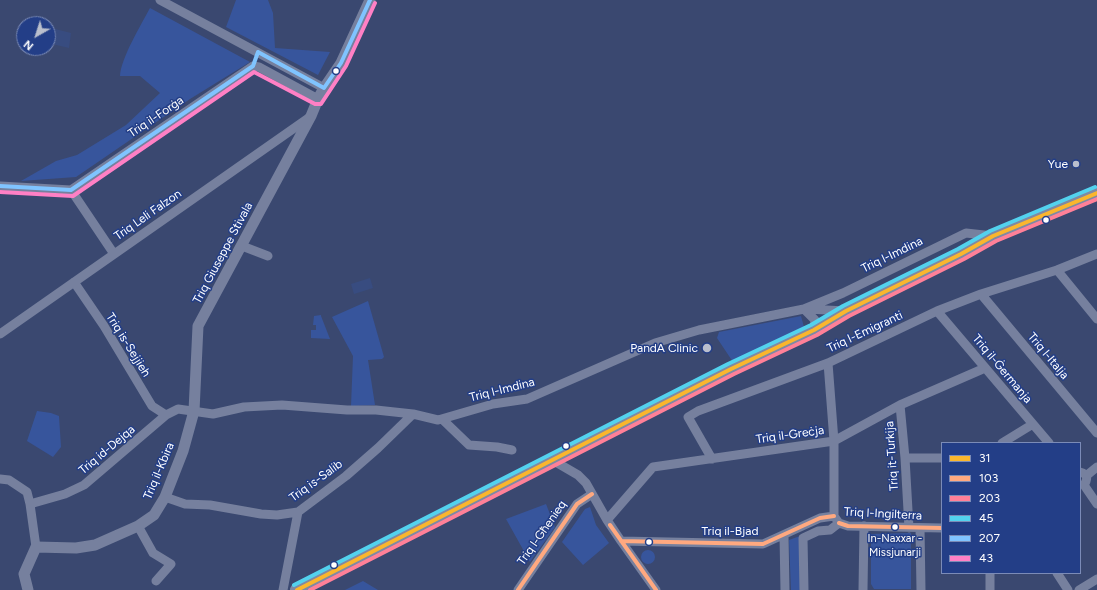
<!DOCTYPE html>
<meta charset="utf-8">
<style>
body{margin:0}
#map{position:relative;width:1097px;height:590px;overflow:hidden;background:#3a4870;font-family:Figtree,sans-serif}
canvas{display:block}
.legend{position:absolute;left:941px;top:442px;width:140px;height:132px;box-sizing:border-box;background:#233e87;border:1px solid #7b8bb7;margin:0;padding:5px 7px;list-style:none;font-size:12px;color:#fff}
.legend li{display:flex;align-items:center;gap:8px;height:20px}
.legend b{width:20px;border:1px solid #7b8bb7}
.north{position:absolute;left:16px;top:16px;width:40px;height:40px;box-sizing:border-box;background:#233e87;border:1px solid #7b8bb7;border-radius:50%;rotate:219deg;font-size:11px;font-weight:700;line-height:16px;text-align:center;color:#fff}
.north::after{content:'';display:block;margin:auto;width:14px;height:18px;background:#babfcd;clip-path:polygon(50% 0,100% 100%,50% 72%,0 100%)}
</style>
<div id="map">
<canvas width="1097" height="590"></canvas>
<ul class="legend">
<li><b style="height:5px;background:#fab62d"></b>31</li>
<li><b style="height:5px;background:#ffa980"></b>103</li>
<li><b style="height:5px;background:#ff8098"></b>203</li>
<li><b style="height:5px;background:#53d2ee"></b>45</li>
<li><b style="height:5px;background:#80c4ff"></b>207</li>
<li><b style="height:5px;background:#ff80c5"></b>43</li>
</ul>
<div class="north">N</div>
</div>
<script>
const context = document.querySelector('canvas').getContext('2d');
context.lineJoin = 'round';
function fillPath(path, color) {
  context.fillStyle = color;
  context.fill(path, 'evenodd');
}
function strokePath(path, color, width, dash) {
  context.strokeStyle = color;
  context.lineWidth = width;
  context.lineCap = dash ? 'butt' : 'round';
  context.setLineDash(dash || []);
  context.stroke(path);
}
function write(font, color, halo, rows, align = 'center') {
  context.font = font + ' Figtree,sans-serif';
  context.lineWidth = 3;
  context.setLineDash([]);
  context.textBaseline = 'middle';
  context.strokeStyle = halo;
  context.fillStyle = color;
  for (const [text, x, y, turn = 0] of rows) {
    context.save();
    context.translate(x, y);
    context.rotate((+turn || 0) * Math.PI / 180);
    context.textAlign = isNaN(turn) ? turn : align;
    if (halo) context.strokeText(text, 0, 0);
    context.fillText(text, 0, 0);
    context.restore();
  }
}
const green = new Path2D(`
 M236,0H268L273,13L275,48L330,52L318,75L226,27Z
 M150,8L250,62L190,99L76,177L21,181L56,161L77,155L126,125L160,93L140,76H120C121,58 141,25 150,8Z
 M368,301L384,357L382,359L368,360L375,405L351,406L353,356L332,317Z
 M321,315V316L330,339L311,338V330H316V325H313L314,316Z
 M801,316L804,327L733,362L717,338L719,332Z
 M37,411L51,413L59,416L61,447L53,457L27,441Z
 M546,504L555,527L530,562L506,519Z
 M590,507L596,525L609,543L583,565L562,542L585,509Z
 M911,533V589H874L871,584V534Z
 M800,536V590H791L789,540Z
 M641 557a7 7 0 1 1 14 0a7 7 0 1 1-14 0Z
 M363,581L378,590H345Z`);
const water = new Path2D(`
 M51,28L71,33L69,48L48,43V29Z
 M370,278L373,288L354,294L351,284Z`);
const minor = new Path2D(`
 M160,0L324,88
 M0,186L71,190L253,66L259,67L318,99
 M71,190L114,254
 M242,246L268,256
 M1057,270L1097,319
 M74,282L104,326L152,406L166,415
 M981,294L1097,433
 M804,309L815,320L814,330
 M808,309L845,311
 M937,311L1049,443
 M0,334L310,117
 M828,363L834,441V516L839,523
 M900,405L905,458L909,528
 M442,419L469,445L497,447L512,450
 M1002,443L1033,424
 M905,458H942
 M712,459L688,417L698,411L828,363L937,311L981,294L1057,270L1097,254
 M554,461L578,475L586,483L607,520L621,541L656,590
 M1080,472C1088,474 1088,479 1084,485
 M1086,476L1097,467
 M0,479L9,480L27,492L30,504L36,547
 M1084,485L1097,504
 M165,497L185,504L210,505L261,514L277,515L298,512L346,476L378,448L413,414
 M30,504L65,494L84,485L166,415L178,409L213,414L244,407L282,405L347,410H376L413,414L438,420L493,404L527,399L655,343L699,330L804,309L843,293L966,233L993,236
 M607,520L653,467L834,441L900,405L985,368
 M839,523L848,526L942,528
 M138,526L153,553L171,564L156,581
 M920,528L921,590
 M784,535L785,590
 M621,541L763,544L820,518L834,516
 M990,573V590
 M1057,573L1068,590
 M283,590L298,512
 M518,590L577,504L592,494
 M804,590L803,538L818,531L830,530L839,523
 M863,590L864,526
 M1079,590L1097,579`);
const tertiary = new Path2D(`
 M28,590L24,574L36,547L76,548L95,545L138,526L154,515L165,497L183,451L194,411L198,326L311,116L318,99L324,88L341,63L370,0`);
const primary = new Path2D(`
 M297,590L731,369L814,330L846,311L961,254L993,236L1097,193`);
const bus1 = new Path2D(`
 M297,590L731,369L814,330L846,311L961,254L993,236L1097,193`);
const bus2 = new Path2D(`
 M839,523L848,526L942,528
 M610,525L656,590
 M621,541L763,544L820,518L834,516
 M518,590L577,504L592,494`);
const bus3 = new Path2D(`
 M310,590L734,374L817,335L849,316L964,259L996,241L1097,199`);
const bus4 = new Path2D(`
 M294,585L728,364L811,325L843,306L958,249L990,231L1095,187`);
const bus5 = new Path2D(`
 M0,186L71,190L253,66L258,52L324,88L341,63L370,0`);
const bus6 = new Path2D(`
 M0,192L73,196L254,72L315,104H321L346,66L375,3`);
const markers = [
 [336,71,3.5,"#fff"],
 [1076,164,4,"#babfcd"],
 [1046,220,3.5,"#fff"],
 [707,348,5,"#babfcd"],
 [566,446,3.5,"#fff"],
 [895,527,3.5,"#fff"],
 [649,542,3.5,"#fff"],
 [334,565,3.5,"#fff"]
];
const busNames = [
 ["In-Naxxar -",895,539],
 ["Missjunarji",895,553]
];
const streetNames = [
 ["Triq il-Forġa",156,117,-34],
 ["Triq Leli Falzon",148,215,-35],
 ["Triq Giuseppe Stivala",223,253,-62],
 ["Triq l-Imdina",892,255,-26],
 ["Triq l-Emigranti",865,332,-25],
 ["Triq is-Sejjieh",128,345,58],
 ["Triq l-Italja",1048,356,50],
 ["Triq il-Ġermanja",1002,369,50],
 ["Triq l-Imdina",502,390,-14],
 ["Triq il-Greċja",790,435,-8],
 ["Triq id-Dejqa",107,450,-40],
 ["Triq it-Turkija",892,456,-94],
 ["Triq il-Kbira",159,471,-67],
 ["Triq is-Salib",316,481,-36],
 ["Triq l-Ingilterra",883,514,3],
 ["Triq il-Bjad",730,531],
 ["Triq l-Għenieq",542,533,-55]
];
const poiNames = [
 ["Yue",1068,164],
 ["PandA Clinic",698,348]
];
fillPath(green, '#37559c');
fillPath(water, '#384c80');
strokePath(minor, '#76809e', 9);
strokePath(tertiary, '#76809e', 11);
strokePath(primary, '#7f89a3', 14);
strokePath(bus1, '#fab62d', 4);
strokePath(bus2, '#ffa980', 4);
strokePath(bus3, '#ff8098', 4);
strokePath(bus4, '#53d2ee', 4);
strokePath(bus5, '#80c4ff', 4);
strokePath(bus6, '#ff80c5', 4);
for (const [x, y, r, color] of markers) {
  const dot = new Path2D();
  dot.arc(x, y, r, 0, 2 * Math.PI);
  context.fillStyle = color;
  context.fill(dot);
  strokePath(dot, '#233e87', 1.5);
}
write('11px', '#fff', '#233e87', busNames);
write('12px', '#fff', '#233e87', streetNames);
write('12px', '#fff', '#233e87', poiNames, 'right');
</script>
